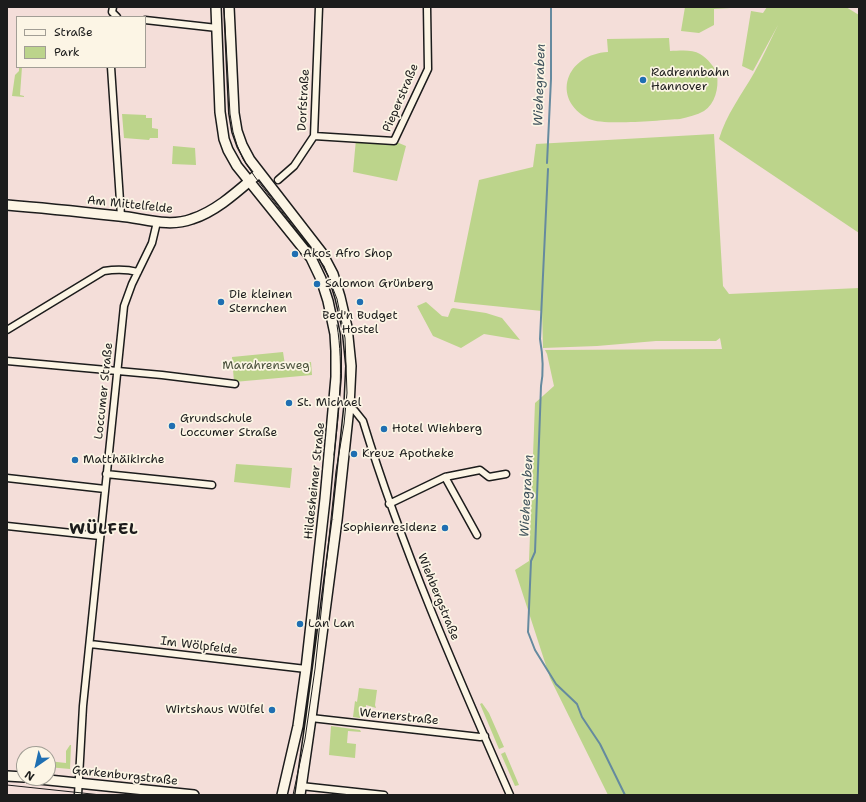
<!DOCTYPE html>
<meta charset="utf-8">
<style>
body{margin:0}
#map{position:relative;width:866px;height:802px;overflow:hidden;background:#f4ded9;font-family:"Shantell Sans",sans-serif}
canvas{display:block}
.frame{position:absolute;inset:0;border:8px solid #1c1c1c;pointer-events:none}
.legend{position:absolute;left:16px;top:16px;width:130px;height:52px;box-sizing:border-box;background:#fcf5e5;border:1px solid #a29e95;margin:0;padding:5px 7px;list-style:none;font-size:12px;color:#1c1c1c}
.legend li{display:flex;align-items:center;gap:8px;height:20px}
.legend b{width:20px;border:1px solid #a29e95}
.north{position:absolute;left:16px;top:746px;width:40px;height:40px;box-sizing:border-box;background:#fcf5e5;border:1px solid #a29e95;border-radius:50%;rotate:214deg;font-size:11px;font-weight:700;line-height:16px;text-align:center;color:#1c1c1c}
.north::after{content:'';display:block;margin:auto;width:14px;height:18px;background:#1f6fb2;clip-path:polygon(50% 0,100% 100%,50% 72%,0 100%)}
</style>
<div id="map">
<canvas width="866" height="802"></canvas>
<div class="frame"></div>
<ul class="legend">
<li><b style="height:5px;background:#fcf5e5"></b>Straße</li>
<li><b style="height:11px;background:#bcd48b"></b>Park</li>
</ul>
<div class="north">N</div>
</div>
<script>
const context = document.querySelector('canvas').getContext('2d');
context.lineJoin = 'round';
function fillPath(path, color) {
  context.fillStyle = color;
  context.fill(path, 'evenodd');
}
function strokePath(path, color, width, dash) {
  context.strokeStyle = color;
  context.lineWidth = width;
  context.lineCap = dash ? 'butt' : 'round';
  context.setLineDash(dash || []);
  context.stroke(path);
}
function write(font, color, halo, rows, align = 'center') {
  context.font = font + ' "Shantell Sans",sans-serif';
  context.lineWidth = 3.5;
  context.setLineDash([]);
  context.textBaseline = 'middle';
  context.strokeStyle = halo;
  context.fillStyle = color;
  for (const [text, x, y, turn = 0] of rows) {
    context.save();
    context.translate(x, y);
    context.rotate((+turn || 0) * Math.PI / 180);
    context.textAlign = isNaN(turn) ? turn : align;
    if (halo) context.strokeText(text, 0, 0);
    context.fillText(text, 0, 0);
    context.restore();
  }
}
const green = new Path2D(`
 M685,7H731V8L714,9V25L699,33L681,31Z
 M767,7H846L859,15V233L719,139C726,115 742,94 754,73C763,57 770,41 778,25L753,71L742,66L751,11L763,13Z
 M669,38L670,51C679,51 692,49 700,54C707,58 716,68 717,75C719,88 715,104 704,111C697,115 688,117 680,119C661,120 604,126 589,119C550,99 566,54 608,52L607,39Z
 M19,67H22L20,95L24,96V97L12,96L15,75L19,71Z
 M122,114L146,115V118H152V128L158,129V138H150L149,140L124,138Z
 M714,134L723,286L729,294L859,288V795H608L550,678L515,570L529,561L535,403L554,386L547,354L545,350L722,349L720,338L716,341H656L597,346L543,348L542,311L454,302L479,180L533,167L536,144Z
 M356,139L394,141L406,146L397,181L353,172Z
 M173,146L195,148L196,165L172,164Z
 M426,302L442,316L448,317L451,309L453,308L486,313L502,318L520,340L484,334L461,348L433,336L417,306Z
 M283,352L285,365L311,362L312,375L234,382L232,357Z
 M236,464L292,468L290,488L234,482Z
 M359,688L377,690L375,705L376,708L366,705V707H361L360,718L353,717L355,701L357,702Z
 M482,703L489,713L504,747L499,749L480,704Z
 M331,726L360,730L361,732L348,731L347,743L356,744L355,758L329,755Z
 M70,745H71L70,769L48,767V761L66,763V751Z
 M505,752L519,785L515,786L501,754Z`);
const stream = new Path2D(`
 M547,163L551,79V8
 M548,169L540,339C543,356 544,370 541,386L535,552L531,561L528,632L535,650L556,684L577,704L582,717L600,744L625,795`);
const street = new Path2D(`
 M113,7L112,12L117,17
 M145,20L217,28
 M111,67L121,216
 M314,136L394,141L428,69L427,7
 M278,180L294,166L314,136L319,7
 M7,330L104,271C116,269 126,269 138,272
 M7,361L162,375L235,384
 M349,407L355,411L363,421C402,549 456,672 510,795
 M106,474L212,485
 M445,477L477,535
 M7,478L105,489
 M389,504L445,477L480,470L489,477L506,474
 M7,526L100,536
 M90,644L306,669
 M311,718L480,737L485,736
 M301,786L384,795
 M78,795L83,706L124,306L132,284L152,243L157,222`);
const secondary = new Path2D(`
 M216,7L220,112L224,139L228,150L237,166L311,258L321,279L328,301L335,334L336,351V377L325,499L306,669L298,726L282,795
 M229,7L234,113L237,131L242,145L250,160L322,253L333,274L340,297L347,327L351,366L349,407L337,520L311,718L300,795
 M7,205C44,208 82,212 119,216C143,218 168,228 192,219C217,211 239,190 259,173
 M7,776L24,777
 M29,778L194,795`);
const tram = new Path2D(`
 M224,7L230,114L233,132L237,145L243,159L255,177L324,266L337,299L345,338L347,393L344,424L336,471L333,500L315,669L305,739L293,795
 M334,455C339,412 344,367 337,325
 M7,785L101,795`);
const markers = [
 [643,80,4,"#1f6fb2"],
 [295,254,4,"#1f6fb2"],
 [317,284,4,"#1f6fb2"],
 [221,302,4,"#1f6fb2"],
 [360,302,4,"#1f6fb2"],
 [289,403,4,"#1f6fb2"],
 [172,426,4,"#1f6fb2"],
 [384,429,4,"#1f6fb2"],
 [354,454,4,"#1f6fb2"],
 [75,460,4,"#1f6fb2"],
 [445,528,4,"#1f6fb2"],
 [300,624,4,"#1f6fb2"],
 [272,710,4,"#1f6fb2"]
];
const poiNames = [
 ["Radrennbahn",651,73],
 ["Hannover",651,87],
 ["Akos Afro Shop",303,254],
 ["Salomon Grünberg",325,284],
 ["Die kleinen",229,295],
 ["Sternchen",229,309],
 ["Bed'n Budget",360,316,"center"],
 ["Hostel",360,330,"center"],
 ["St. Michael",297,403],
 ["Grundschule",180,419],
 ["Loccumer Straße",180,433],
 ["Hotel Wiehberg",392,429],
 ["Kreuz Apotheke",362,454],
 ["Matthäikirche",83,460],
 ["Sophienresidenz",437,528,"right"],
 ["Lan Lan",308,624],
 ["Wirtshaus Wülfel",264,710,"right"]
];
const streetNames = [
 ["Pieperstraße",401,98,-67],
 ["Dorfstraße",304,100,-87],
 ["Am Mittelfelde",130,205,6],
 ["Loccumer Straße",104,391,-84],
 ["Hildesheimer Straße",315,481,-84],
 ["Wiehbergstraße",438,597,68],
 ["Im Wölpfelde",199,646,7],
 ["Wernerstraße",399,717,6],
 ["Garkenburgstraße",125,776,6]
];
const parkNames = [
 ["Marahrensweg",266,366]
];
const waterNames = [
 ["Wiehegraben",540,85,-88],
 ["Wiehegraben",527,496,-87]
];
const districtNames = [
 ["WÜLFEL",104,530]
];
fillPath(green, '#bcd48b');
strokePath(stream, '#658a9f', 2);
strokePath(street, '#1c1c1c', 9);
strokePath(secondary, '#1c1c1c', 12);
strokePath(street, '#fcf5e5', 6);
strokePath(secondary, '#fcf5e5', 9);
strokePath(tram, '#1c1c1c', 1);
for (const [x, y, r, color] of markers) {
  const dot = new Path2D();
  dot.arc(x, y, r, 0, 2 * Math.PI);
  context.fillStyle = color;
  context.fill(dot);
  strokePath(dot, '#fcf5e5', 1.5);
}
write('12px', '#1c1c1c', '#fcf5e5', poiNames, 'left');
write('12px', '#1c1c1c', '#fcf5e5', streetNames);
write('12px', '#4c533d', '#fcf5e5', parkNames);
write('italic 13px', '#40535d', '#fcf5e5', waterNames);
context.letterSpacing = '1px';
write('bold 16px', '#1c1c1c', '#fcf5e5', districtNames);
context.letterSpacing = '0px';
</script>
